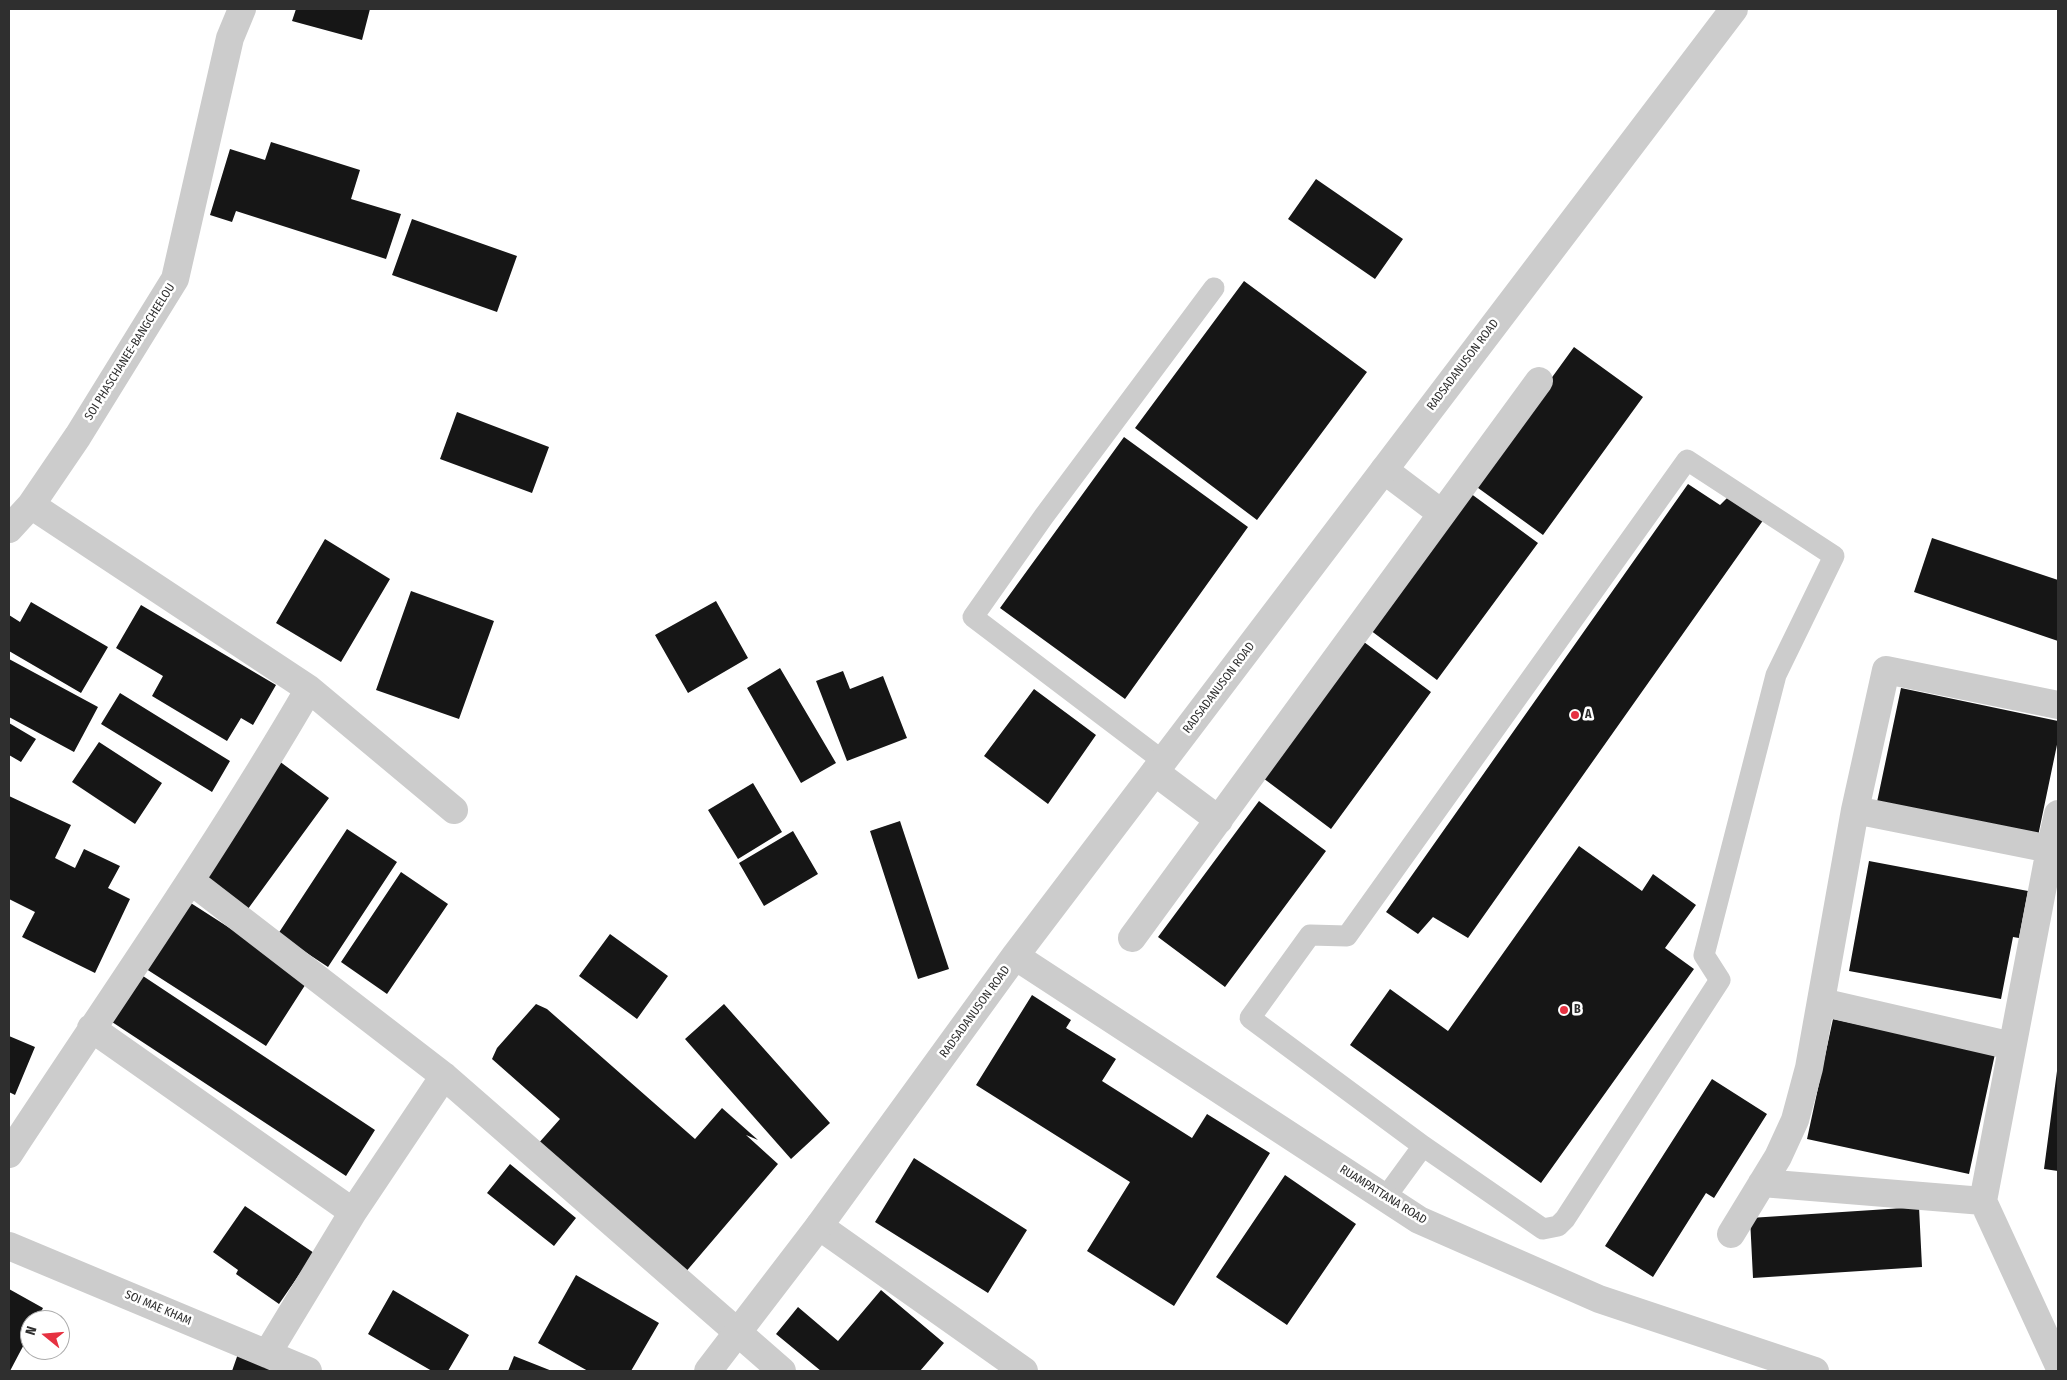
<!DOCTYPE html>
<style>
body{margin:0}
#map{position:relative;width:2067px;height:1380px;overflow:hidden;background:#fff;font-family:"Fira Sans Condensed",sans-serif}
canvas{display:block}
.frame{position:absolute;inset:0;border:10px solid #2f2f2f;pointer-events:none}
.north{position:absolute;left:20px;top:1310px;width:50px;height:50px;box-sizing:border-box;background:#fff;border:1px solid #acacac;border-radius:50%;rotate:287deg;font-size:14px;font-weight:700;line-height:20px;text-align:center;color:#2f2f2f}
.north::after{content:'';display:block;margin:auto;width:18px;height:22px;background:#e63141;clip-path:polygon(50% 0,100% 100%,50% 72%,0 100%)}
</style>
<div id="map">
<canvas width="2067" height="1380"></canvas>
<div class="frame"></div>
<div class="north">N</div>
</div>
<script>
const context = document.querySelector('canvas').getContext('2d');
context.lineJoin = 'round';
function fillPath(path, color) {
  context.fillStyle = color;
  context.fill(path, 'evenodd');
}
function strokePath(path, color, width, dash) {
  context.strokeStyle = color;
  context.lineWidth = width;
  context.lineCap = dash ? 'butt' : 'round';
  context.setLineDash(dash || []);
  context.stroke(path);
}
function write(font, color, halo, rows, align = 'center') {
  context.font = font + ' "Fira Sans Condensed",sans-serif';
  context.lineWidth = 5;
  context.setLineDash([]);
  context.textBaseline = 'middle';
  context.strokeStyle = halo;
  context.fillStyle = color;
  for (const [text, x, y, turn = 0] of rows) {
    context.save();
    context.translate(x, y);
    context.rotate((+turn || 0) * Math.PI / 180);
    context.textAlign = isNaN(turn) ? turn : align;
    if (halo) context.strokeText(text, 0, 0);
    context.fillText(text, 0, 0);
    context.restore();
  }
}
const building = new Path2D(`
 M296,9H370L362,40L292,21Z
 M271,142L360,170L351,199L401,214L386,259L236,211L232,222L210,215L230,149L265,160Z
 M1316,179L1403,239L1375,279L1288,219Z
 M412,219L517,256L497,312L392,275Z
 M1244,281L1367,372L1257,520L1135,428Z
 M1574,347L1643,397L1543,535L1474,485Z
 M457,412L549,447L532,493L440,459Z
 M1124,437L1248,527L1125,699L1000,608Z
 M1688,484L1720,505L1729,496L1764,519L1468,938L1433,917L1418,934L1386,912Z
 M1470,493L1538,543L1437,680L1370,630Z
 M1932,538L2058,580V641L1914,592Z
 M325,539L390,579L341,662L276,623Z
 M411,591L494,621L459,719L376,690Z
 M716,601L748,658L688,693L655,635Z
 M31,602L108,647L81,693L9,651V615L20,622Z
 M141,605L276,685L253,725L241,718L227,741L152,696L163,676L116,648Z
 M1364,642L1431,692L1331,829L1263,778Z
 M9,659L98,707L74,752L9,717Z
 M780,668L836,763L801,783L747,688Z
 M843,671L850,689L883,676L907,738L847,761L816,681Z
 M1901,688L2058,721V740L2038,836L1877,802Z
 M1034,689L1096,735L1048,804L984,756Z
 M120,693L230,761L212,792L101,724Z
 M9,723L36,739L21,762L9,755Z
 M99,742L162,783L135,824L72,782Z
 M279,761L329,798L245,913L195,878Z
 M753,783L782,832L738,859L708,810Z
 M9,796L71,825L55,858L75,868L84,849L120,866L108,888L130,899L95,973L22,937L35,912L9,899Z
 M1259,801L1326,851L1225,987L1158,937Z
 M900,821L949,969L918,979L870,831Z
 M347,829L397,862L328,967L278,934Z
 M793,831L818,874L764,906L739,863Z
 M1579,846L1642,891L1653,874L1696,905L1665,948L1694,969L1541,1183L1350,1045L1390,989L1448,1031Z
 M1869,861L2028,891L2019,938L2013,937L2001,999L1849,971Z
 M401,872L448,904L387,994L341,962Z
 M183,898L309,979L266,1046L140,965Z
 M610,934L668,976L637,1019L579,976Z
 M140,974L375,1130L346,1176L109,1020Z
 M1032,995L1071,1020L1066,1028L1116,1059L1102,1081L1192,1138L1207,1114L1270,1153L1174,1306L1087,1251L1130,1182L976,1085Z
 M536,1004L547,1009L695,1139L722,1108L758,1140L746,1135L778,1164L684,1274L537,1145L560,1119L492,1059L497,1048Z
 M724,1004L830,1123L791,1159L685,1039Z
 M1833,1019L1995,1054L1969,1174L1807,1139Z
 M9,1036L35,1047L15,1095L9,1092Z
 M2057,1071H2058V1171L2044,1169Z
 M1712,1079L1767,1114L1714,1198L1706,1193L1653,1277L1605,1246Z
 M914,1158L1027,1230L988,1293L875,1222Z
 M510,1164L576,1218L554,1246L487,1193Z
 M1285,1175L1356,1224L1287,1325L1216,1277Z
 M245,1206L314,1253L279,1304L236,1274L238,1270L213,1252Z
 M1919,1207L1922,1267L1753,1278L1750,1218Z
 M576,1275L659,1323L631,1371H588L538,1343Z
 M9,1289L43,1308L37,1320H30V1333L10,1371Z
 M393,1290L469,1335L448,1371H432L368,1334Z
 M881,1290L944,1343L920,1371H821L776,1334L798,1307L838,1341Z
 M239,1351L288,1371H232Z
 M514,1356L552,1371H508Z`);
const service = new Path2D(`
 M1687,460L1834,556L1776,675L1704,955L1720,980L1565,1219L1558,1226L1543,1229L1423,1146L1250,1018L1310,935L1347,936Z
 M1163,761L973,617L1044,516L1214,288
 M1385,1198L1423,1146`);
const minor = new Path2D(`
 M1384,470L1441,513
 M31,505L309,689L454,810
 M9,529L31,505L78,436L175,279L230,38L242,9
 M1155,772L1219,820
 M1855,810L2050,849
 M2058,814L2050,849L1983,1201L2058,1364
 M191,881L444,1076L782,1371
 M1132,938L1539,381
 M1821,1002L2012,1046
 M91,1028L353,1212
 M9,1154C110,1000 216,849 309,689
 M1762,1183L1983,1201
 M819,1226L1024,1371
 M1731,1234L1778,1157L1795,1120L1809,1068L1855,810L1886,670L2058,705
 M9,1246L308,1371
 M267,1354L353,1212L444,1076`);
const tertiary = new Path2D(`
 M1015,956L1419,1220L1599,1299L1815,1371
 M708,1371L819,1226L1015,956L1734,9`);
const markers = [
 [1575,715,5,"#e63141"],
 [1564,1010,5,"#e63141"]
];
const streetNames = [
 ["SOI PHASCHANEE-BANGCHEELOU",130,352,-58],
 ["RADSADANUSON ROAD",1463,365,-53],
 ["RADSADANUSON ROAD",1219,688,-53],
 ["RADSADANUSON ROAD",975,1012,-54],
 ["RUAMPATTANA ROAD",1383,1195,32],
 ["SOI MAE KHAM",158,1308,23]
];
const poiNames = [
 ["A",1585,715],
 ["B",1574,1010]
];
fillPath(building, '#161616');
strokePath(service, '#ccc', 21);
strokePath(minor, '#ccc', 28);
strokePath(tertiary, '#ccc', 28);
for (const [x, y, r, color] of markers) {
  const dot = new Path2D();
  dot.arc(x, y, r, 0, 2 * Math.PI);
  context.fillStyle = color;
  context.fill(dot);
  strokePath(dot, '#fff', 2);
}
write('12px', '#2f2f2f', '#fff', streetNames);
write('bold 12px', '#2f2f2f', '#fff', poiNames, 'left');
</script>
